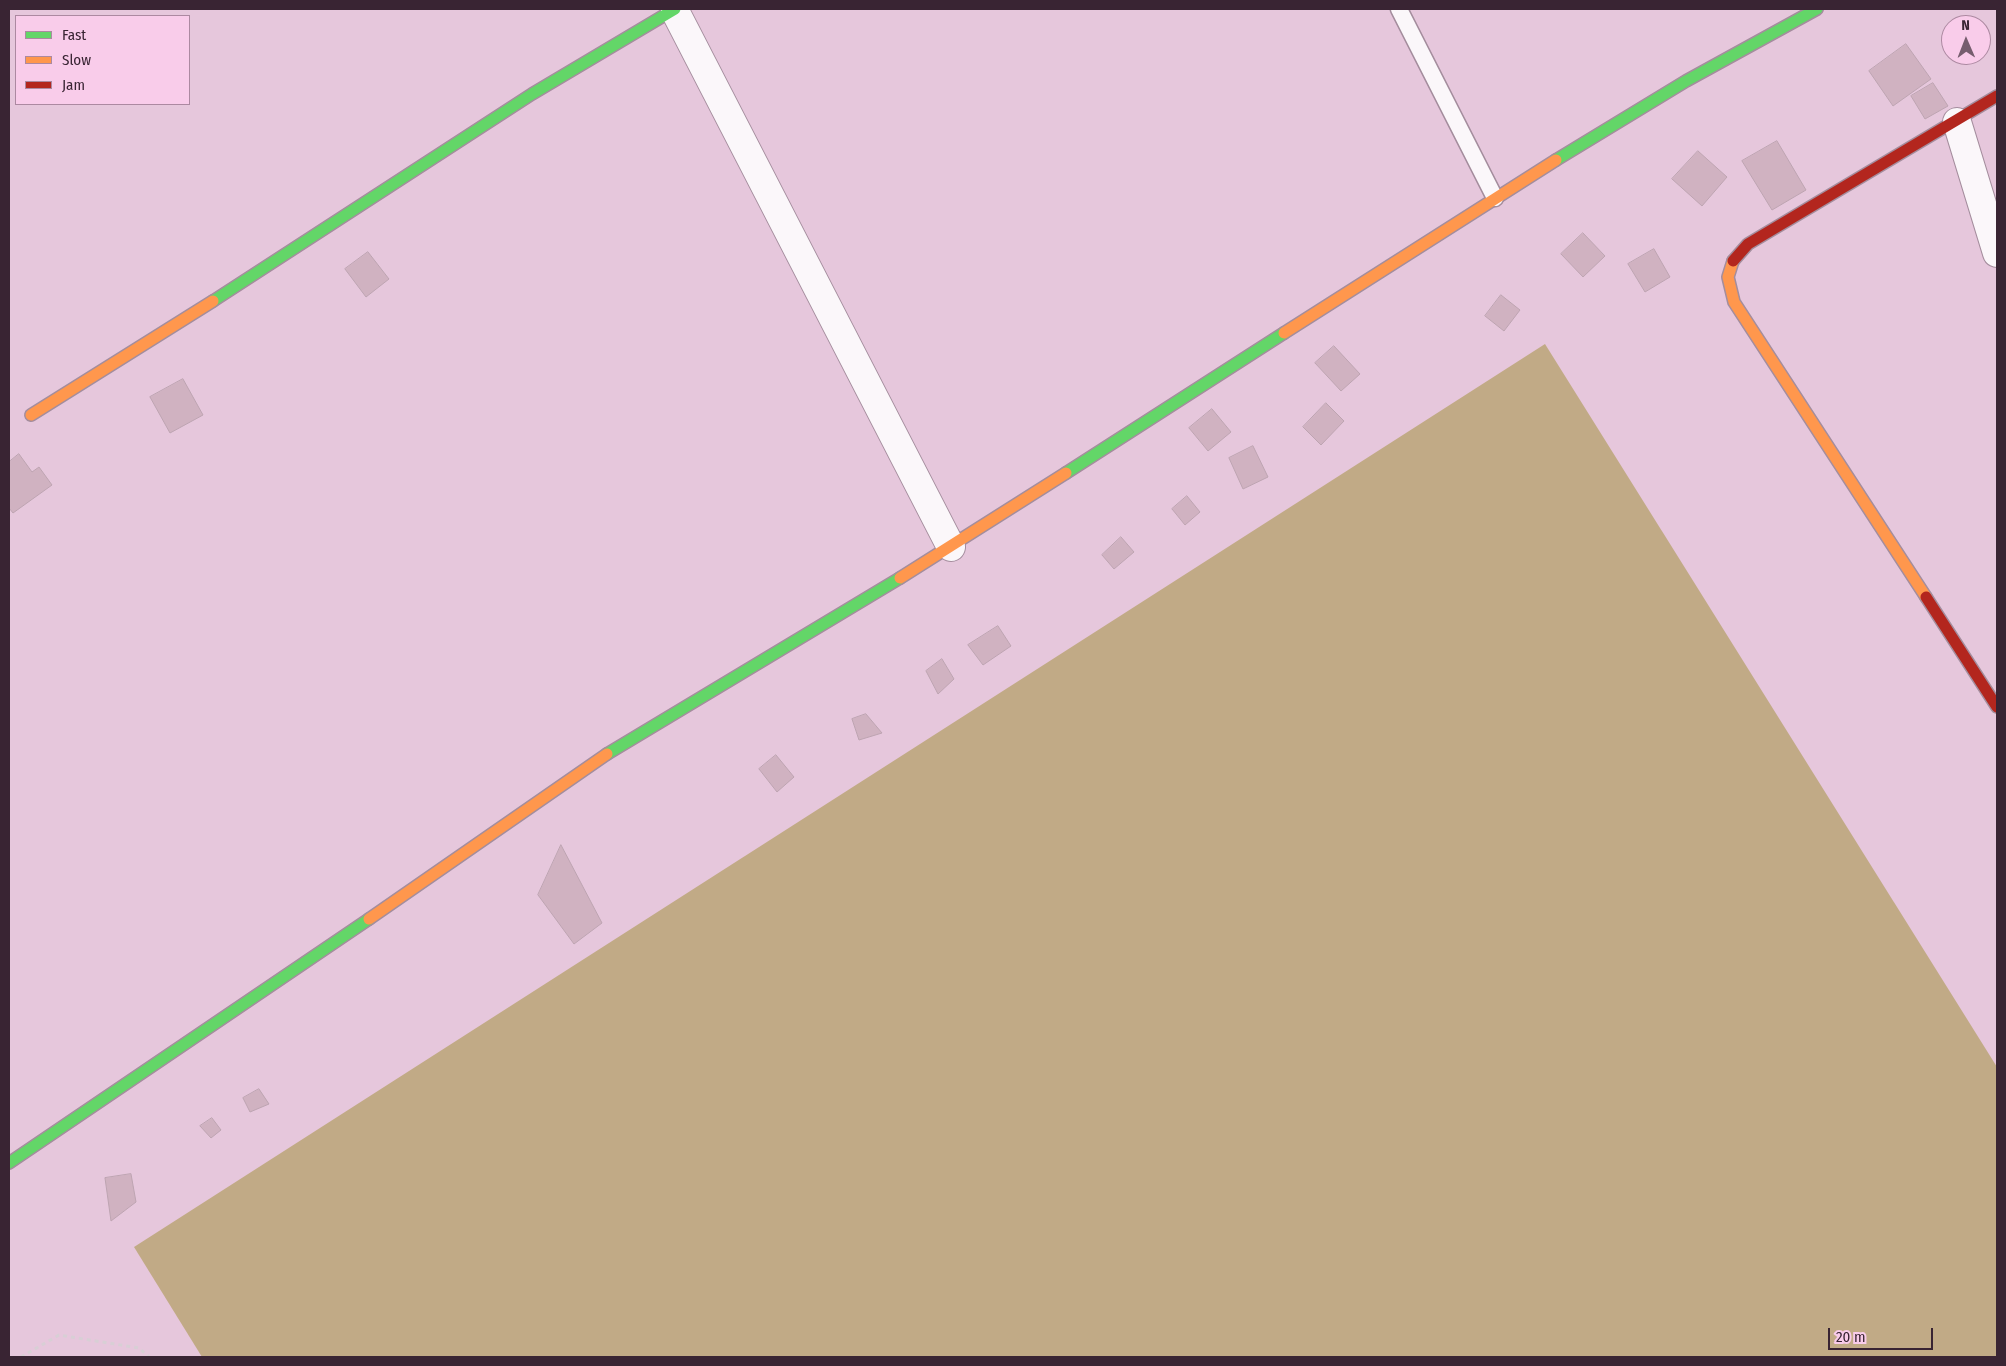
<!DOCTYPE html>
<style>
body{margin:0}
#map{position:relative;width:2006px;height:1366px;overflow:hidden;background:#e6c7dc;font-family:"Fira Sans Condensed",sans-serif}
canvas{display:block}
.frame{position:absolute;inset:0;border:10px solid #392433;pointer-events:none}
.legend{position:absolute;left:15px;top:15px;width:175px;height:90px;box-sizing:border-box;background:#f9ccea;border:1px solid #ac89a1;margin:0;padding:6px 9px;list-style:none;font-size:15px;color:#392433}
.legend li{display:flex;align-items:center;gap:10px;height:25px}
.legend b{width:25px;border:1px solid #ac89a1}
.north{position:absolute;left:1941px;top:15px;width:50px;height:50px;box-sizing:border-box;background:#f9ccea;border:1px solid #ac89a1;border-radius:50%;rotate:359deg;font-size:14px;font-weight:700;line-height:20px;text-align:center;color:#392433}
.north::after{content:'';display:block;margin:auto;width:18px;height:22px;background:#765d6e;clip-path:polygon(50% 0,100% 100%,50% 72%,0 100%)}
.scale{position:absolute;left:1828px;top:1328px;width:105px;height:22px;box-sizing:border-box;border:2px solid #392433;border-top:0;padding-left:6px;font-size:15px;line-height:18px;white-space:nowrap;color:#392433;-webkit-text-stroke:4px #f9ccea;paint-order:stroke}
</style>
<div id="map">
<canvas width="2006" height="1366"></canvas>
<div class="frame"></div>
<ul class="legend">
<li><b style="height:6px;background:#63d668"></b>Fast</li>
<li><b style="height:6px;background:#ff974d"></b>Slow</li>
<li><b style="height:6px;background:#b3261e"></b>Jam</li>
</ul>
<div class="north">N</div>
<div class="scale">20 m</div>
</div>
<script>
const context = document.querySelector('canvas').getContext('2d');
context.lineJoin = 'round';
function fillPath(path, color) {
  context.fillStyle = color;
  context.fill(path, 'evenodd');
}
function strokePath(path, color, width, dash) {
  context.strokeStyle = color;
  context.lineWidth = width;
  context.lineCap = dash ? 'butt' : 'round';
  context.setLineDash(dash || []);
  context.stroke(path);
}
const forest = new Path2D(`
 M1545,344L1997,1067V1357H202L134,1247Z`);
const building = new Path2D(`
 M1906,44L1931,79L1893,106L1869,71Z
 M1933,83L1948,106L1925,119L1911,96Z
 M1777,141L1806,190L1772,210L1742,161Z
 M1698,151L1727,177L1702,206L1672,179Z
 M1583,233L1605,256L1583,277L1561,254Z
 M1654,249L1670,277L1645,292L1628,264Z
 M368,252L389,279L366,297L345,269Z
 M1501,295L1520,310L1504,331L1485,316Z
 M1334,346L1360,374L1341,391L1315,363Z
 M183,379L203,415L170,433L150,397Z
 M1326,403L1344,421L1321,445L1303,427Z
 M1212,409L1231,432L1208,451L1189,428Z
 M1253,446L1268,477L1243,489L1229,458Z
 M19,454L32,472L39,467L52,485L13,513L9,508V462Z
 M1187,496L1200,512L1185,525L1172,509Z
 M1121,537L1134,552L1114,569L1102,555Z
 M998,626L1011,646L983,665L968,645Z
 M942,659L954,679L938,694L926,671Z
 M866,714L882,733L859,740L852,719Z
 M776,755L794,777L777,792L759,769Z
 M561,845L602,923L574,944L538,895Z
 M259,1089L269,1104L250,1112L243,1098Z
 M212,1118L221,1130L211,1138L200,1126Z
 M131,1174L136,1202L111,1221L105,1178Z`);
const path = new Path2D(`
 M21,1357L59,1335L139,1348L149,1357`);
const lane = new Path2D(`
 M1399,9L1495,198`);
const street = new Path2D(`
 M675,11L951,547
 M1957,122L1997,253`);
const fast = new Path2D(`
 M1556,160L1686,81L1817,9
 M213,301L532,94L675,9
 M1066,473L1284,333
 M607,754L900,578
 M9,1163L369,919`);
const slow = new Path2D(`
 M1733,261L1728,277L1734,302L1926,597
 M1284,333L1556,160
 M31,415L213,301
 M900,578L1066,473
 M369,919L607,754`);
const jam = new Path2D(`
 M1733,261L1748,244L1997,96
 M1926,597L1997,707`);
fillPath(forest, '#c1aa86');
fillPath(building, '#d0b2c1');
strokePath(building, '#bda4b1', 1);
strokePath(lane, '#a48d9d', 19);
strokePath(street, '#a48d9d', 30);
strokePath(fast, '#a48d9d', 14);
strokePath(slow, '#a48d9d', 14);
strokePath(jam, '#a48d9d', 14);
strokePath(path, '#d8cfd5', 3, [4, 4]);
strokePath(lane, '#fbf7fa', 16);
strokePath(street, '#fbf7fa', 28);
strokePath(fast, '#63d668', 11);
strokePath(slow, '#ff974d', 11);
strokePath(jam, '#b3261e', 11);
</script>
